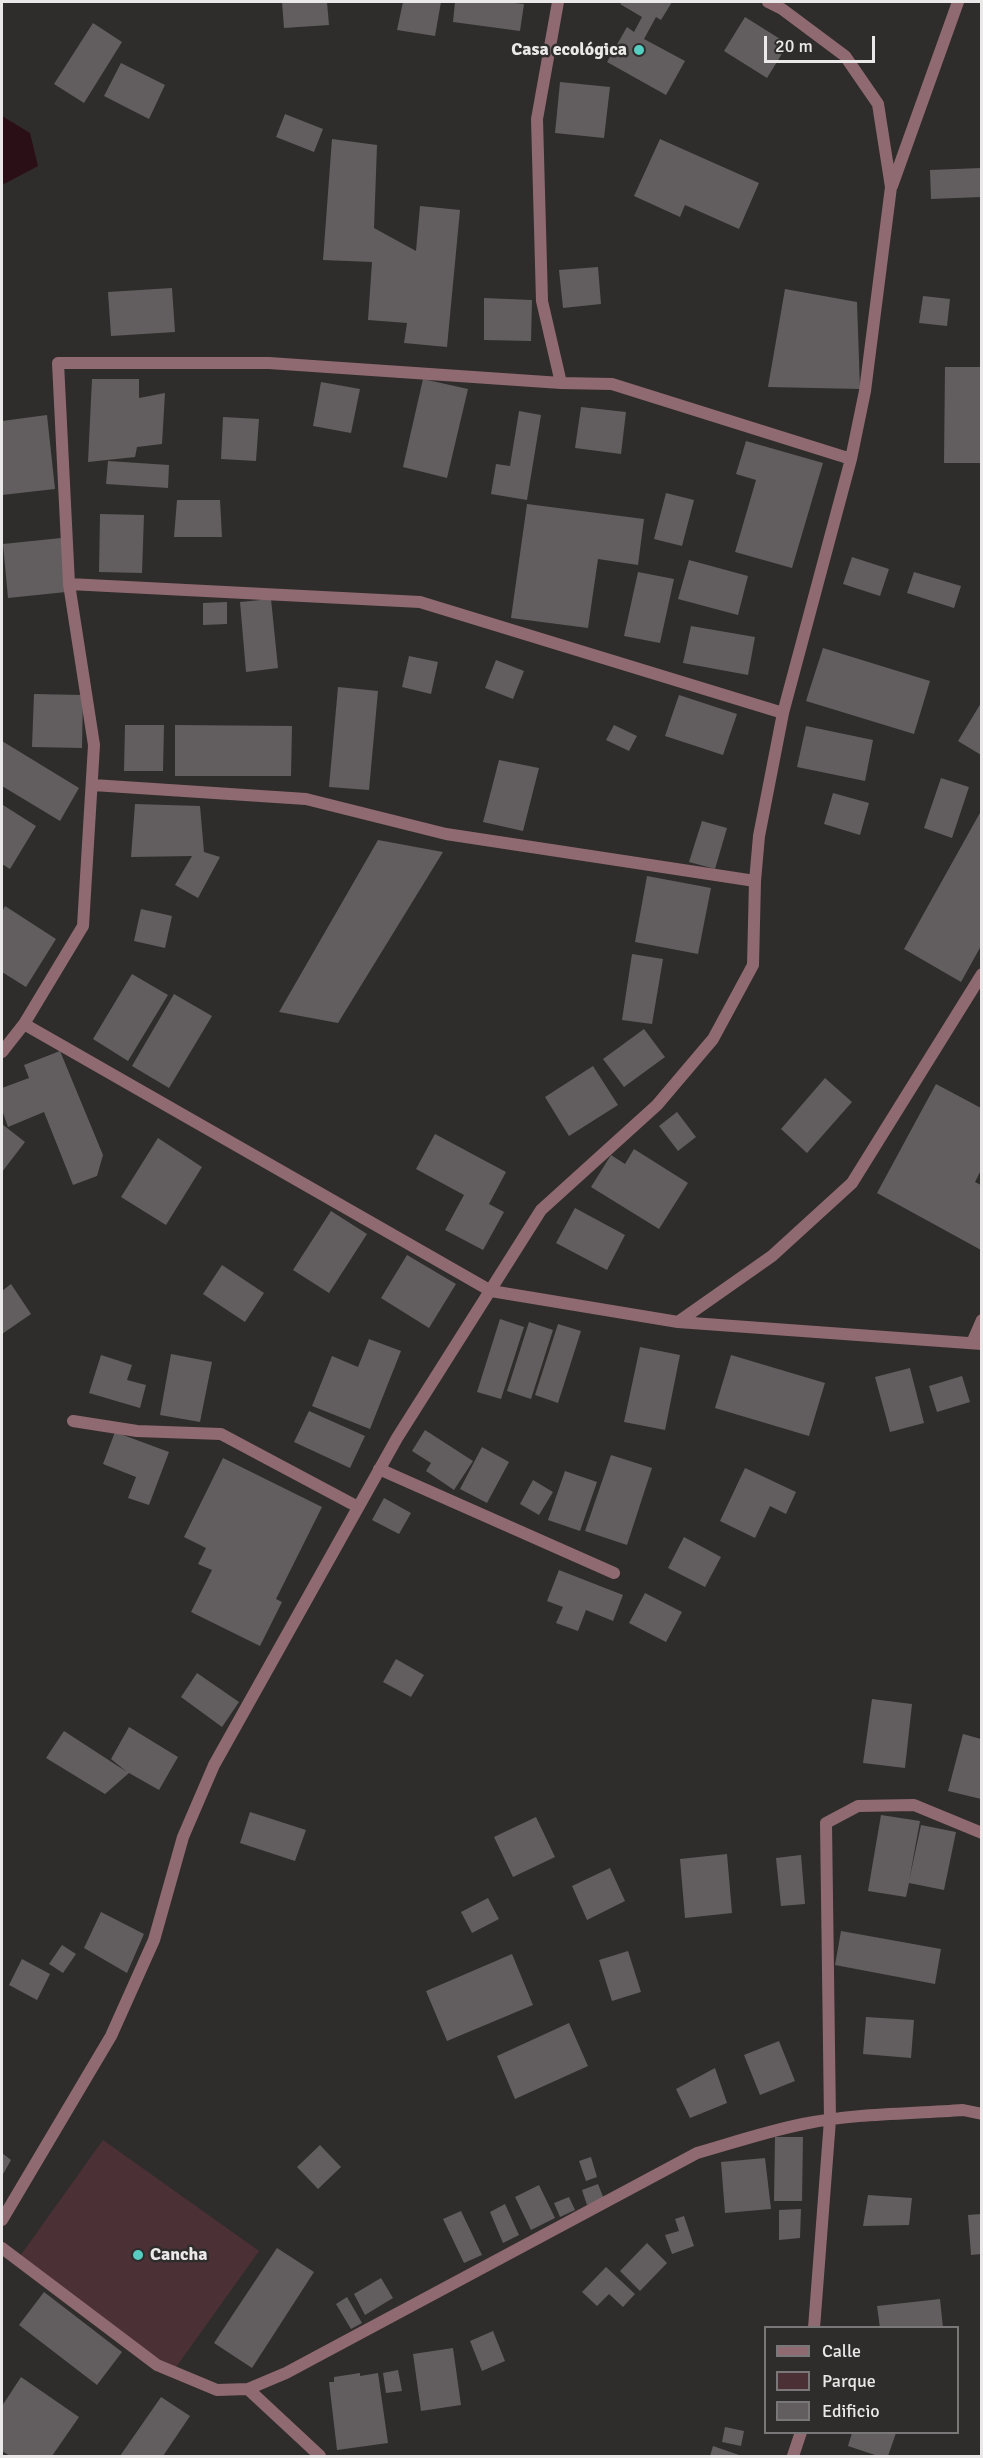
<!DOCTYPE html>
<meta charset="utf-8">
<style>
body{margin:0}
#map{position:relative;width:983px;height:2458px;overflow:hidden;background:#2f2c2c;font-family:Signika,sans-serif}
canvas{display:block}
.frame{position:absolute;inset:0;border:3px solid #ebe8e9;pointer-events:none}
.legend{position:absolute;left:764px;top:2326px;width:195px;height:108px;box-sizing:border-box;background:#2f2c2c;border:2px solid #7a7778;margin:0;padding:8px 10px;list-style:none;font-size:18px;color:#ebe8e9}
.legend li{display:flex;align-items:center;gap:12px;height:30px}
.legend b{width:30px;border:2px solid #7a7778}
.scale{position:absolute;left:764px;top:36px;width:111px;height:27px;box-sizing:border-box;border:3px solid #ebe8e9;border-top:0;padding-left:8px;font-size:18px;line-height:21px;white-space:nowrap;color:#ebe8e9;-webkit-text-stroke:4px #2f2c2c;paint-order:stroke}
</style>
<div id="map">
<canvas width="983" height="2458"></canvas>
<div class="frame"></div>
<ul class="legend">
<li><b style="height:8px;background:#8f6a71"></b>Calle</li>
<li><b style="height:16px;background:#4b3136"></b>Parque</li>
<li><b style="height:16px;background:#625e5f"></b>Edificio</li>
</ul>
<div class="scale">20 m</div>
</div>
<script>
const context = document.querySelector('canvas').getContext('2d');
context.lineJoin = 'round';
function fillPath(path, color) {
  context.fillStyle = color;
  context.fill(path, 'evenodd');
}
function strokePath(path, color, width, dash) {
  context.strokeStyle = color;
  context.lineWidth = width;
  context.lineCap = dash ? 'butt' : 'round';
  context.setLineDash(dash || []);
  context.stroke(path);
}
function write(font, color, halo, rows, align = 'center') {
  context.font = font + ' Signika,sans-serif';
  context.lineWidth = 5;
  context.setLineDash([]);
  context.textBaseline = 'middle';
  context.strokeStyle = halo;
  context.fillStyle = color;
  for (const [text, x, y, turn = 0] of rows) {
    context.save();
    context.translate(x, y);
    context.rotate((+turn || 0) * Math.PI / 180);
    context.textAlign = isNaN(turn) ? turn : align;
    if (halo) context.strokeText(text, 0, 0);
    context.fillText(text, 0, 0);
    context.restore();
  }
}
const green = new Path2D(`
 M103,2140L259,2251L174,2370L18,2259Z`);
const water = new Path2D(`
 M2,116L30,133L38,166L4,184L2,182Z`);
const building = new Path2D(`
 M282,2H327L329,25L284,28Z
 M403,2H441L435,36L397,30Z
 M455,2H505L524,4L520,31L453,22Z
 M622,2H672L661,20L656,17L644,39L685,61L666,95L607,62L627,27L634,32L642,17L620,4Z
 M745,17L788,44L767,78L724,51Z
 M93,23L122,42L84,103L54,84Z
 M121,63L165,85L149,119L104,96Z
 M560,82L610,87L604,138L555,133Z
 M285,114L323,129L314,152L276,137Z
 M332,139L377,145L374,228L416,251L420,206L460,210L447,347L404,343L407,323L368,320L372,262L323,260Z
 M660,139L759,183L739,229L685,205L680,217L634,196Z
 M981,168V197L931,199L930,170Z
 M598,267L601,304L563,308L559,270Z
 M172,288L175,332L111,336L108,292Z
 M785,289L857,302L860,389L768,387Z
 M923,296L950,299L947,326L919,323Z
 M484,298L532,300L531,341L484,340Z
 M945,367H980L981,463H944Z
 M92,379H139V398L165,393L162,444L137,447L135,457L88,462Z
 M423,379L468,389L447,478L403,467Z
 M321,382L360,389L351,433L313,426Z
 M581,407L626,412L621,454L575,448Z
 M519,411L541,415L527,500L491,494L496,464L510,466Z
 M47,415L55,489L2,495V421Z
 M223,417L259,419L256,461L221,459Z
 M746,441L823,463L792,568L735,552L756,480L736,474Z
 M108,461L169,465L168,488L106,484Z
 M666,493L694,500L682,546L654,539Z
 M177,500H220L222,537H174Z
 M527,504L644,519L638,565L598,559L588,628L511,618Z
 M100,514L144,515L142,573L99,572Z
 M61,538L66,592L8,598L3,544Z
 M852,557L889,569L880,596L843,584Z
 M689,560L748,576L738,615L678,599Z
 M638,572L674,579L660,643L624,636Z
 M914,572L961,586L954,608L907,593Z
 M271,599L278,668L246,672L240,602Z
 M227,602V624L203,625V603Z
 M691,626L755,637L748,675L683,663Z
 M823,648L930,681L914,734L806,701Z
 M409,656L438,662L431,694L402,687Z
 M496,660L524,671L513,699L485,688Z
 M338,687L378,691L369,790L329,787Z
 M34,694L83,695L82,748L32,747Z
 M679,695L737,714L723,755L665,736Z
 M981,703V755L958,741Z
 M125,725H164L163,771H124Z
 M175,725L292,726L291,776H175Z
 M614,725L637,736L629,751L606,740Z
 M806,726L873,740L865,781L797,767Z
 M2,741L79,788L60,821L2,786Z
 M499,760L539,768L523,831L483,822Z
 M941,778L969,787L952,838L924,828Z
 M833,793L869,803L860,835L824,824Z
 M135,804L200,806L204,852L220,857L198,898L175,885L192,856L131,857Z
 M3,805L36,826L10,869L2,864Z
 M981,811V946L961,982L904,949Z
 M702,821L727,828L715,869L689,862Z
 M378,840L443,852L338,1023L279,1012Z
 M647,876L711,888L698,954L635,942Z
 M5,906L56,939L26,987L2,972V912Z
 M141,909L172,916L165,948L134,941Z
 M632,954L663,959L652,1024L622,1020Z
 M132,974L168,995L128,1061L93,1039Z
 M174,994L212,1016L169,1088L132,1066Z
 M644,1029L665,1057L624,1087L603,1059Z
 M60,1051L103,1155L97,1176L73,1185L44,1112L8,1127L2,1110V1088L29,1078L24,1065Z
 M593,1066L618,1105L569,1136L545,1097Z
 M825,1078L852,1102L807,1153L781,1129Z
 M936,1084L981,1108V1170L975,1182L981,1185V1250L877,1193Z
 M677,1112L696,1137L678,1151L659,1126Z
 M2,1124L25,1142L2,1172Z
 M435,1134L506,1172L489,1204L504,1212L483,1250L445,1230L464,1195L416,1169Z
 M158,1138L202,1167L166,1225L121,1197Z
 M634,1149L688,1183L659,1229L591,1187L611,1155L625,1164Z
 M575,1208L625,1235L607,1270L556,1243Z
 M331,1211L367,1234L329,1293L293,1270Z
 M407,1255L456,1284L429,1328L381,1298Z
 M222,1265L264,1293L245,1322L203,1294Z
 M11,1284L31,1314L2,1334V1291Z
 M500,1319L524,1327L501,1399L477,1392Z
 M529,1322L553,1330L531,1399L507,1391Z
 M558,1324L581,1331L558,1403L535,1395Z
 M369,1339L401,1351L370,1429L312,1406L332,1356L358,1367Z
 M640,1347L680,1355L665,1430L624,1422Z
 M171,1354L212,1362L200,1422L160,1415Z
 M101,1355L132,1365L127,1380L146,1385L140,1408L89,1393Z
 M731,1355L825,1383L809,1436L715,1408Z
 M910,1368L924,1423L890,1432L875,1377Z
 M962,1376L970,1402L937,1412L929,1386Z
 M309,1411L365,1436L350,1468L294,1442Z
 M425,1430L473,1461L454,1490L426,1471L431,1463L412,1451Z
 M115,1432L169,1452L149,1505L128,1498L136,1477L103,1464Z
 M482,1447L509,1462L487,1503L460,1489Z
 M611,1455L652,1468L627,1545L585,1531Z
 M223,1458L322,1507L276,1599L282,1602L260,1646L191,1612L212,1570L198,1564L206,1548L184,1537Z
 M745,1468L796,1492L786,1514L770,1506L755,1538L720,1521Z
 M565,1471L597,1482L580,1531L548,1520Z
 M533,1480L553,1492L539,1515L520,1504Z
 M384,1498L411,1513L399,1534L372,1520Z
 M684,1537L721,1557L705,1587L668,1568Z
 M559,1570L623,1595L613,1621L586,1610L578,1631L556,1623L563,1607L547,1601Z
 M645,1593L682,1612L666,1642L629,1623Z
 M396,1659L424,1675L411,1697L383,1682Z
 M197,1673L239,1702L222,1727L181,1697Z
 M872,1699L912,1704L905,1768L863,1763Z
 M129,1727L178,1757L159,1790L129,1773L105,1794L46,1758L64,1731L127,1772L111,1759Z
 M963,1734L981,1739V1799L948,1791Z
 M250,1812L306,1830L295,1861L240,1843Z
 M881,1815L920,1821L909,1881L921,1825L956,1832L944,1890L909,1883L906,1897L868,1891Z
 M536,1817L555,1857L513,1877L494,1837Z
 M727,1854L732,1913L685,1918L680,1859Z
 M801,1855L805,1904L781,1906L776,1858Z
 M610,1868L625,1901L587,1920L572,1886Z
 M488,1898L499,1919L472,1933L461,1912Z
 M101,1912L144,1934L127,1973L84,1948Z
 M841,1931L941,1949L935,1984L835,1965Z
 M62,1945L76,1954L63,1973L49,1964Z
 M628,1951L641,1992L612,2001L599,1960Z
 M512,1954L533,2005L447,2041L426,1991Z
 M22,1959L50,1974L37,2000L9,1985Z
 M866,2017L914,2020L911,2058L863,2054Z
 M569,2023L588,2066L515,2099L497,2056Z
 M779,2041L795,2081L760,2095L744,2055Z
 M715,2068L727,2103L690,2118L676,2089Z
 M775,2137H803L802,2201H774Z
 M320,2145L341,2167L318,2189L297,2167Z
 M2,2153L11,2160L2,2176Z
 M591,2157L597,2177L586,2181L579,2161Z
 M765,2158L771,2209L725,2213L721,2162Z
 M598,2184L604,2199L587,2205L582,2190Z
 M539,2185L555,2218L531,2230L515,2197Z
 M868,2195L912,2198L909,2225L863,2226Z
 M569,2197L575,2210L560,2217L554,2203Z
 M505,2204L519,2235L503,2243L490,2212Z
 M801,2209L800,2238L779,2240V2210Z
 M461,2211L482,2255L464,2263L443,2219Z
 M981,2214V2254L971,2255L968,2215Z
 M684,2216L694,2246L672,2254L665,2235L679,2231L675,2219Z
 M647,2243L667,2263L640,2291L620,2271Z
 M277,2248L314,2272L252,2368L214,2343Z
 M606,2267L635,2294L623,2307L609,2294L597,2306L582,2292Z
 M381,2278L393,2298L365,2315L354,2294Z
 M44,2292L122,2352L97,2385L19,2325Z
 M347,2297L362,2323L351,2329L336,2304Z
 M940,2299L943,2328H880L877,2306Z
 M493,2331L505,2361L482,2371L470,2341Z
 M453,2348L461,2405L421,2411L413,2354Z
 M398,2370L402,2391L386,2393L383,2373Z
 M360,2373V2376L378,2373L388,2443L337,2450L329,2382H334V2377Z
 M21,2377L79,2417L52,2456H10L2,2451V2406Z
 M161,2397L190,2416L163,2456H120Z
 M725,2427L744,2431L741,2446L722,2442Z
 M852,2433H896L888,2456H878L848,2446Z
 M713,2446L742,2456H710Z`);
const minor = new Path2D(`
 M558,2L537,119L542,301L561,383
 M892,186L958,2
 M69,584L420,602L783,713
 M93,785L306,799L446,834L755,881
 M24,1024L491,1291L678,1322L982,1344
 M2,1052L24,1024L83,926L94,745L69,584L58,363H269L561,383L612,384L851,459
 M678,1322L772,1256L852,1183L982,974
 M972,1343L982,1320
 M73,1421L137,1431L221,1434L358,1507
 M379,1469L614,1573
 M2,2220L111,2036L154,1940L183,1837L214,1765L397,1438L541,1210L657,1105L713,1039L753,965L755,881L759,836L783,713L851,459L865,391L891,187L878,104L845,56L782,9L768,2
 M2,2248L157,2365L217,2390L248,2389L286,2373L697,2153C732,2143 768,2131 803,2124C855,2113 911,2114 963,2110L982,2114
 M814,2328L830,2120L826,1823L858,1806L914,1805L982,1833
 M248,2389L320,2456
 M793,2456L801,2432`);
const markers = [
 [639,50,6,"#57cec1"],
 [138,2255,6,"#57cec1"]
];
const poiNames = [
 ["Casa ecológica",627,50],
 ["Cancha",150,2255,"left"]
];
fillPath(green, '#4b3136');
fillPath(water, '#2b0f16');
fillPath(building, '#625e5f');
strokePath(minor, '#8f6a71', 12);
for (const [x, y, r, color] of markers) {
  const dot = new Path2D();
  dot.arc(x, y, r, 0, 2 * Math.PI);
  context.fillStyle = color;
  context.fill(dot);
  strokePath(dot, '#2f2c2c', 2);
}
write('bold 18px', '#ebe8e9', '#2f2c2c', poiNames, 'right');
</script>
